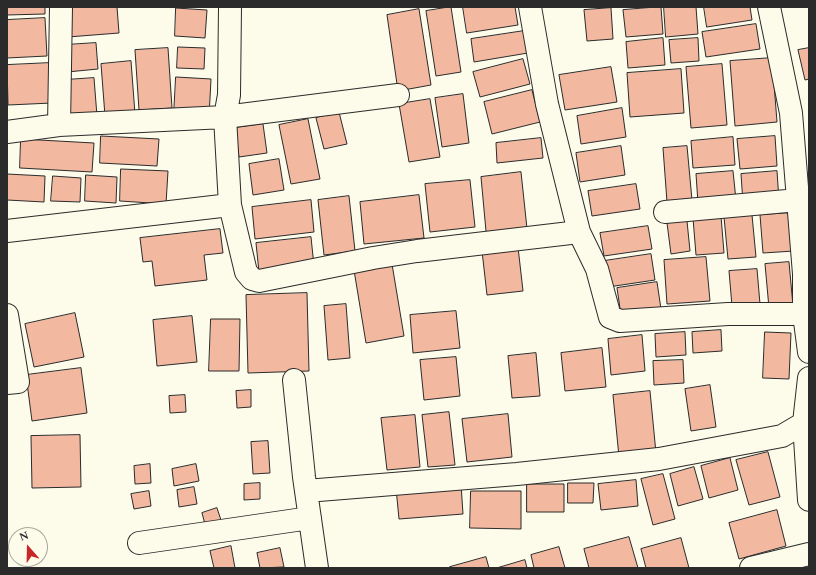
<!DOCTYPE html>
<style>
body{margin:0}
#map{position:relative;width:816px;height:575px;overflow:hidden;background:#fdfbea;font-family:Spectral,serif}
canvas{display:block}
.frame{position:absolute;inset:0;border:8px solid #2b2b2b;pointer-events:none}
.north{position:absolute;left:8px;top:527px;width:40px;height:40px;box-sizing:border-box;background:#fdfbea;border:1px solid #a9a89e;border-radius:50%;rotate:340deg;font-size:11px;font-weight:700;line-height:16px;text-align:center;color:#2b2b2b}
.north::after{content:'';display:block;margin:auto;width:14px;height:18px;background:#c62828;clip-path:polygon(50% 0,100% 100%,50% 72%,0 100%)}
</style>
<div id="map">
<canvas width="816" height="575"></canvas>
<div class="frame"></div>
<div class="north">N</div>
</div>
<script>
const context = document.querySelector('canvas').getContext('2d');
context.lineJoin = 'round';
function fillPath(path, color) {
  context.fillStyle = color;
  context.fill(path, 'evenodd');
}
function strokePath(path, color, width, dash) {
  context.strokeStyle = color;
  context.lineWidth = width;
  context.lineCap = dash ? 'butt' : 'round';
  context.setLineDash(dash || []);
  context.stroke(path);
}
const building = new Path2D(`
 M7,7H45V14L7,15Z
 M66,7H117L119,33L68,37Z
 M451,7L461,72L436,76L426,11Z
 M463,7H515L518,25L467,33Z
 M661,7L663,34L626,37L623,10Z
 M664,7H696L698,34L666,37Z
 M704,7H750L752,20L707,27Z
 M176,8L207,10L205,38L175,36Z
 M611,8L613,39L587,41L584,10Z
 M419,9L431,85L398,91L387,15Z
 M45,18L47,56L7,58V20Z
 M756,24L760,49L706,57L702,32Z
 M524,31L528,53L474,62L471,39Z
 M663,38L665,65L628,68L626,42Z
 M698,38L699,61L671,63L669,40Z
 M96,43L98,69L67,72L65,45Z
 M178,47L205,48L204,69L177,68Z
 M168,48L172,108L139,110L135,50Z
 M809,48V79L805,80L798,50Z
 M772,58L777,122L735,126L730,61Z
 M523,59L530,84L480,97L473,72Z
 M131,61L135,114L105,116L101,64Z
 M50,63L52,103L8,105L7,65Z
 M722,64L727,125L691,128L686,67Z
 M611,67L617,102L565,110L559,75Z
 M681,69L684,113L630,117L627,73Z
 M176,77L211,79L209,117L174,115Z
 M94,78L97,116L68,118L65,80Z
 M532,90L540,122L492,134L484,102Z
 M463,94L469,143L442,147L435,98Z
 M430,99L440,157L409,162L399,104Z
 M622,108L626,137L581,144L577,116Z
 M339,112L347,144L324,149L316,118Z
 M308,119L320,179L291,184L279,125Z
 M263,124L267,153L239,157L235,128Z
 M101,136L159,139L157,166L100,163Z
 M775,136L777,166L740,169L737,139Z
 M733,137L735,165L693,168L691,141Z
 M541,138L543,158L497,163L496,143Z
 M21,139L94,143L92,172L20,168Z
 M621,146L625,175L580,182L576,153Z
 M687,146L692,200L667,202L663,148Z
 M279,159L284,190L253,195L249,164Z
 M121,169L168,171L166,204L120,201Z
 M733,171L736,200L698,203L696,174Z
 M777,171L779,200L743,203L741,174Z
 M521,172L528,238L487,242L481,177Z
 M7,174L45,176L44,202L7,200Z
 M86,175L117,177L116,203L85,201Z
 M53,176L81,178L80,202L51,201Z
 M470,180L475,227L430,232L425,184Z
 M636,184L640,209L592,216L588,191Z
 M419,195L424,238L364,244L360,202Z
 M349,196L355,251L324,255L318,200Z
 M311,200L314,232L255,239L252,207Z
 M790,213L794,251L763,253L760,215Z
 M752,215L756,257L728,259L724,217Z
 M721,216L724,253L696,255L693,218Z
 M687,221L690,251L671,254L667,223Z
 M648,226L652,249L604,256L600,233Z
 M220,229L223,253L204,255L207,280L155,286L152,261L143,262L140,238Z
 M311,237L314,266L259,272L256,243Z
 M518,247L523,291L487,295L482,251Z
 M651,254L655,280L608,287L604,261Z
 M706,257L710,301L667,304L664,260Z
 M391,258L404,336L366,343L353,264Z
 M789,262L793,306L769,308L765,264Z
 M757,269L760,304L732,306L729,271Z
 M657,282L661,309L621,315L617,288Z
 M307,293L309,371L248,373L246,295Z
 M346,304L350,358L328,360L324,306Z
 M456,311L460,348L413,353L410,315Z
 M75,313L84,357L34,367L25,324Z
 M192,316L197,362L157,366L153,320Z
 M211,319H240L239,371H209Z
 M721,330L722,351L693,353L692,332Z
 M685,332L686,355L656,357L655,334Z
 M765,332L791,333L789,379L763,378Z
 M642,335L645,371L611,375L608,339Z
 M602,348L606,387L565,391L561,353Z
 M536,353L540,396L512,398L508,356Z
 M456,357L460,396L424,400L420,360Z
 M683,360L684,383L654,385L653,361Z
 M81,368L87,413L32,421L26,375Z
 M710,385L716,427L691,431L685,389Z
 M251,390V407L237,408L236,391Z
 M650,391L656,453L619,457L613,395Z
 M185,395L186,412L170,413L169,396Z
 M449,412L455,465L428,467L422,415Z
 M508,414L512,457L467,462L462,419Z
 M415,415L420,467L387,470L381,418Z
 M80,435L81,487L32,488L31,436Z
 M268,441L270,473L253,474L251,442Z
 M768,452L780,497L749,505L736,460Z
 M730,458L738,490L709,498L701,466Z
 M150,464L151,483L135,484L134,466Z
 M196,464L199,481L174,486L172,469Z
 M694,467L703,499L678,506L670,474Z
 M663,474L675,519L653,525L641,479Z
 M636,480L638,506L601,510L598,484Z
 M260,483V499L244,500V484Z
 M568,483H594L593,503H568Z
 M461,484L463,514L399,519L396,488Z
 M527,484H564V512H527Z
 M194,487L197,504L179,507L177,490Z
 M149,491L151,506L134,509L131,494Z
 M471,491H521V529L470,528Z
 M217,508L222,523L206,528L202,513Z
 M777,510L786,546L739,559L729,523Z
 M629,537L638,568H589L584,549Z
 M681,538L689,568H646L641,549Z
 M231,546L235,568H214L210,551Z
 M559,547L565,568H534L531,555Z
 M280,548L284,567L260,568L257,553Z
 M486,557L489,568H451L450,567Z
 M525,560L527,568H497Z`);
const minor = new Path2D(`
 M530,7L547,104L579,232L597,269L610,317L620,321L728,314H804
 M769,7L791,113L804,274V314L809,352
 M59,125L61,7
 M7,132L59,125L225,117L398,95
 M230,205L246,272L252,279L259,281L373,258L417,251L579,232
 M665,212L798,200
 M7,231L230,205L225,117L229,95L230,7
 M7,315L18,382L7,383
 M294,380L304,477L317,568
 M804,423L809,500
 M306,491L517,474L659,459L782,436L804,423L809,378
 M139,543L310,518
 M751,568L809,554`);
fillPath(building, '#f2b8a0');
strokePath(building, '#2b2b2b', 1);
strokePath(minor, '#2b2b2b', 24);
strokePath(minor, '#fdfbea', 22);
</script>
